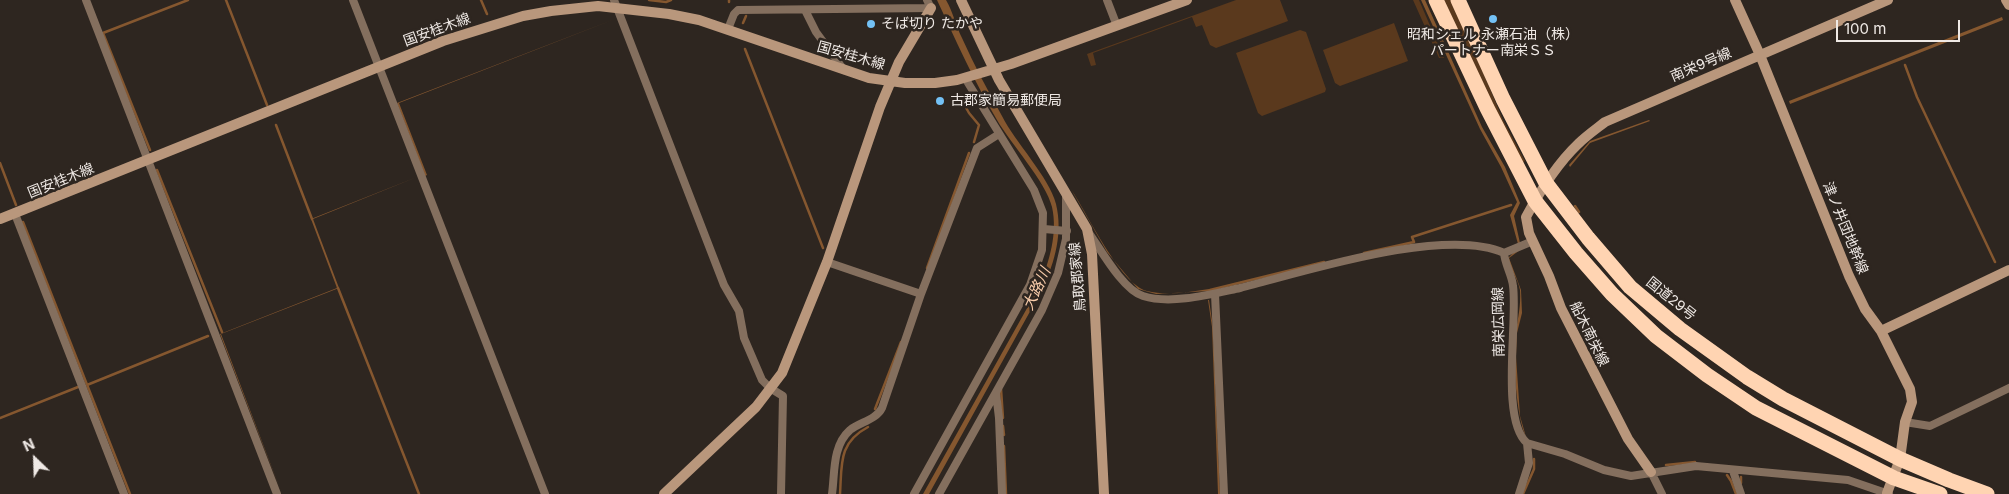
<!DOCTYPE html>
<meta charset="utf-8">
<style>
body{margin:0}
#map{position:relative;width:2009px;height:494px;overflow:hidden;background:#2e2620;font-family:Inter,sans-serif}
canvas{display:block}
.north{position:absolute;left:10px;top:434px;width:50px;height:50px;-webkit-text-stroke:4px #2e2620;paint-order:stroke;rotate:336deg;font-size:14px;font-weight:700;line-height:20px;text-align:center;color:#efe9e5}
.north::after{content:'';display:block;margin:auto;width:18px;height:22px;background:#efe9e5;clip-path:polygon(50% 0,100% 100%,50% 72%,0 100%)}
.scale{position:absolute;left:1836px;top:20px;width:124px;height:22px;box-sizing:border-box;border:2px solid #efe9e5;border-top:0;padding-left:6px;font-size:15px;line-height:18px;white-space:nowrap;color:#efe9e5;-webkit-text-stroke:4px #2e2620;paint-order:stroke}
</style>
<div id="map">
<canvas width="2009" height="494"></canvas>
<div class="north">N</div>
<div class="scale">100 m</div>
</div>
<script>
const context = document.querySelector('canvas').getContext('2d');
context.lineJoin = 'round';
function fillPath(path, color) {
  context.fillStyle = color;
  context.fill(path, 'evenodd');
}
function strokePath(path, color, width, dash) {
  context.strokeStyle = color;
  context.lineWidth = width;
  context.lineCap = dash ? 'butt' : 'round';
  context.setLineDash(dash || []);
  context.stroke(path);
}
function write(font, color, halo, rows, align = 'center') {
  context.font = font + ' Inter,"Noto Sans JP",sans-serif';
  context.lineWidth = 5;
  context.setLineDash([]);
  context.textBaseline = 'middle';
  context.strokeStyle = halo;
  context.fillStyle = color;
  for (const [text, x, y, turn = 0] of rows) {
    context.save();
    context.translate(x, y);
    context.rotate((+turn || 0) * Math.PI / 180);
    context.textAlign = isNaN(turn) ? turn : align;
    if (halo) context.strokeText(text, 0, 0);
    context.fillText(text, 0, 0);
    context.restore();
  }
}
const green = new Path2D(`
 M1236,0H1280L1288,21L1216,48L1210,45L1202,25L1196,27L1192,17L1093,53L1096,65L1091,66L1087,54Z
 M1413,0H1419L1444,58H1439Z
 M1444,0H1453L1503,120L1525,161L1522,163L1498,119Z
 M1394,23L1408,61L1340,86L1335,83L1323,50Z
 M1300,30L1306,32L1326,89L1325,92L1262,116L1258,113L1236,53Z`);
const water = new Path2D(`
 M937,0H946C953,12 956,26 962,38C974,65 988,91 1002,116C1015,142 1049,177 1056,204C1063,233 1055,261 1043,288L929,494H923L1040,285C1049,261 1058,234 1052,207C1046,182 1011,144 997,120C974,81 956,41 937,0Z
 M1421,0H1425L1482,127L1505,167L1520,203L1514,216L1520,243L1518,244L1510,215L1517,202L1501,167L1480,129Z
 M2002,17L2003,20L1790,104L1789,101Z
 M615,19L399,103L427,175L425,176L397,103Z
 M1649,120L1650,121L1590,143L1570,167L1569,165L1590,141Z
 M417,177L313,219L339,288L221,334L282,494L220,334L337,288L311,219Z
 M1071,189C1087,213 1120,284 1147,291C1166,296 1189,292 1209,289V291L1156,294L1138,289L1107,252Z
 M1520,250L1509,258L1521,290L1522,313L1517,333L1516,356L1520,416L1526,437C1516,416 1512,355 1516,332C1518,316 1521,307 1520,290C1518,278 1509,269 1508,258L1513,253Z
 M1208,300H1209L1213,327L1220,494H1218L1212,327Z`);
const stream = new Path2D(`
 M226,0L267,105
 M481,0L487,14
 M649,0L666,2L671,0
 M729,0V2
 M743,23L746,16
 M745,49L823,248
 M1905,65L1917,97L1995,262
 M960,97L969,113L979,125L974,142
 M276,125L312,219
 M150,150L103,33L188,0
 M0,163L16,205
 M157,170L222,332
 M1575,206L1579,212
 M23,222L130,494
 M1364,253L1414,242L1412,237L1511,205
 M927,268L969,153
 M338,288L419,494
 M1210,290L1324,262
 M87,385L208,336
 M1001,389L1003,418
 M875,409L901,342
 M0,418L78,387
 M1003,426L1004,435
 M1004,446L1006,494
 M1666,465L1695,462
 M1727,475L1731,481L1736,494
 M1741,477V483
 M840,494C842,464 838,443 868,427
 M1523,494L1534,469V459`);
const street = new Path2D(`
 M86,0L277,494
 M353,0L545,494
 M614,0L724,285L739,311L744,338L762,380L770,388L783,396L781,494
 M1107,0L1117,26
 M805,10L816,32L844,70
 M728,29L734,14L738,10L931,8L927,0
 M15,214L124,494
 M1044,229L1067,231
 M1089,233C1101,250 1123,290 1143,296C1171,305 1212,294 1240,288C1304,272 1445,226 1504,253C1505,265 1512,275 1513,286C1518,321 1500,420 1527,443L1565,454L1604,470L1631,476L1696,466L1848,480L1889,494
 M1504,253L1533,241
 M827,262L921,294
 M1215,294L1224,494
 M996,393L999,418L1002,494
 M1905,422L1930,426L2009,388
 M1733,471L1741,494
 M1651,472L1662,494
 M832,494C835,473 832,446 850,430C860,422 876,420 882,408L921,294L977,148L999,134
 M914,494L1030,285L1042,250L1043,213L1034,190L965,78
 M939,494L1042,310L1058,273L1066,239V194
 M1519,494L1529,463L1527,443`);
const secondary = new Path2D(`
 M961,0L999,80L1087,229L1092,254L1104,494
 M1735,0L1760,55L1849,276L1865,309L1881,331L2009,270
 M2006,0L2009,5
 M0,219L443,41L523,16L551,11L598,6L669,14L699,20L869,78L905,83H935L957,80L1011,64L1187,0
 M1881,331L1910,389L1912,402L1905,422L1900,459L1887,493
 M1651,472L1628,439L1561,308L1549,276L1529,233L1526,217C1540,191 1556,165 1578,144C1586,136 1596,129 1605,122L1888,0
 M664,494L756,407L782,373L827,262L880,107L899,62L931,8`);
const highway = new Path2D(`
 M1436,0L1487,108L1535,201L1576,253L1612,294L1656,336L1707,375L1756,408L1894,478L1940,494
 M1458,0L1503,99L1546,183L1588,238L1630,287L1680,329L1747,377L1783,399L1900,459L1949,480L1987,494`);
const markers = [
 [1493,19,5,"#73c1f5"],
 [871,24,5,"#73c1f5"],
 [940,101,5,"#73c1f5"]
];
const poiNames = [
 ["そば切り たかや",881,24],
 ["昭和シェル 永瀬石油（株）",1493,35,"center"],
 ["パートナー南栄ＳＳ",1493,51,"center"],
 ["古郡家簡易郵便局",950,101]
];
const streetNames = [
 ["国安桂木線",437,30,-20],
 ["国安桂木線",851,56,16],
 ["南栄9号線",1701,65,-23],
 ["国安桂木線",61,181,-22],
 ["津ノ井団地幹線",1845,228,68],
 ["鳥取郡家線",1078,277,-95],
 ["国道29号",1671,299,39],
 ["南栄広岡線",1499,322,-91],
 ["船木南栄線",1589,334,64]
];
const waterNames = [
 ["大路川",1037,289,-65]
];
fillPath(green, '#5a391d');
fillPath(water, '#85572f');
strokePath(stream, '#85572f', 2.5);
strokePath(street, '#846f5e', 8);
strokePath(secondary, '#b9977c', 10);
strokePath(highway, '#ffd4b2', 15);
for (const [x, y, r, color] of markers) {
  const dot = new Path2D();
  dot.arc(x, y, r, 0, 2 * Math.PI);
  context.fillStyle = color;
  context.fill(dot);
  strokePath(dot, '#2e2620', 2);
}
write('14px', '#efe9e5', '#2e2620', poiNames, 'left');
write('14px', '#efe9e5', '#2e2620', streetNames);
write('italic 15px', '#f7cba9', '#2e2620', waterNames);
</script>
